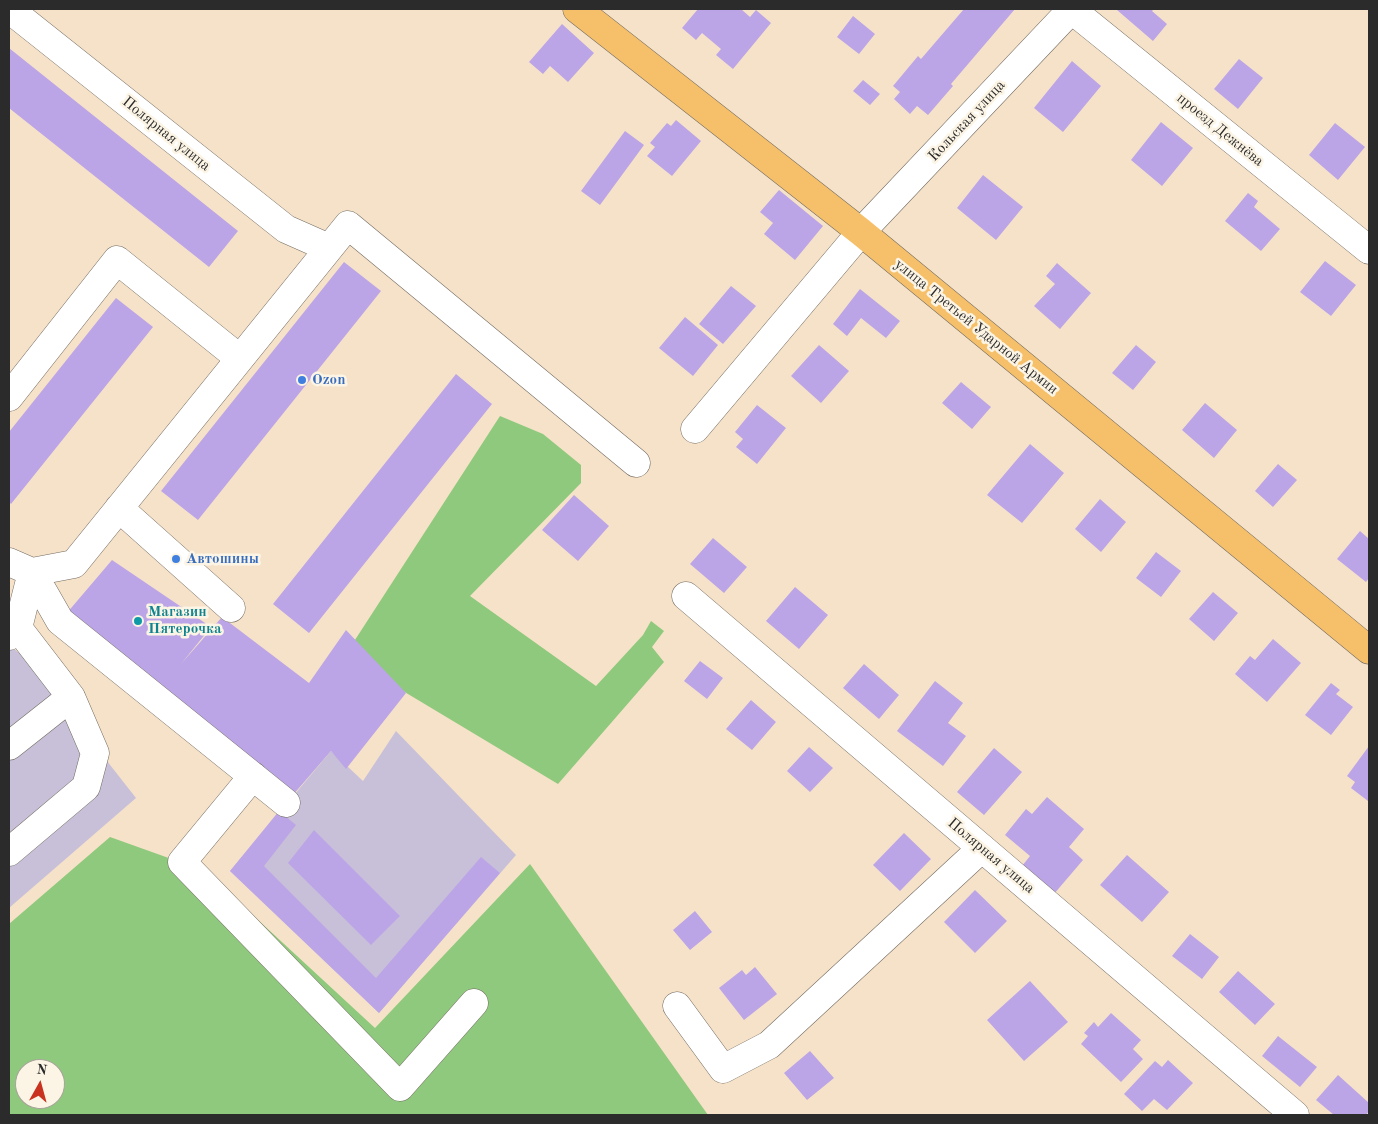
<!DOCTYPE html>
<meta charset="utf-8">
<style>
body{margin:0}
#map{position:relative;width:1378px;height:1124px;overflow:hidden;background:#f6e2c8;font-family:"Old Standard TT",serif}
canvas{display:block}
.frame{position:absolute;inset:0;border:10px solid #2b2b2b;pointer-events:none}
.north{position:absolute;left:15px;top:1059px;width:50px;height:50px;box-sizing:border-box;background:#fcf5e5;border:1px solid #a8a49b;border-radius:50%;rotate:7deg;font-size:14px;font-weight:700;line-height:20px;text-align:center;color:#2b2b2b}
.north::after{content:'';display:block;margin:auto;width:18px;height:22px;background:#c8321e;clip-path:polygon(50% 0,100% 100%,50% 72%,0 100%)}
</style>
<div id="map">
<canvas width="1378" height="1124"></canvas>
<div class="frame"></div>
<div class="north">N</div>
</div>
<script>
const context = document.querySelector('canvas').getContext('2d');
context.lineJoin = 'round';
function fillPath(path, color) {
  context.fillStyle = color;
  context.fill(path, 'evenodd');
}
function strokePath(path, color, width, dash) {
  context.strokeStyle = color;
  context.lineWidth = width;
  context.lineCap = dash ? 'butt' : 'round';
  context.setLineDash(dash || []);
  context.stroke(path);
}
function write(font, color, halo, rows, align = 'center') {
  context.font = font + ' "Old Standard TT",serif';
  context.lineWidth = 5;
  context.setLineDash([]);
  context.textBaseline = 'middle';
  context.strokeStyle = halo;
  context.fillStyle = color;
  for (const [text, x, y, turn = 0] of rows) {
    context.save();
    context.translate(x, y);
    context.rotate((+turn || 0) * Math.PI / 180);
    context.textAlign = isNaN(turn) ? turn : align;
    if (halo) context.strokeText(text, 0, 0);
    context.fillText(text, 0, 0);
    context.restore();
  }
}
const industrial = new Path2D(`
 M9,645L27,659L136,798L9,908Z
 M396,731L516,855L379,1013L230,871L331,751L363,781Z`);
const green = new Path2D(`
 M500,416L543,434L581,465V483L470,596L596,686L643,635L651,621L664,631L652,647L664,662L558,784L393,685L353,643Z
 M110,837L205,871L375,1028L530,864L708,1115H9V924ZM25,1069H55V1099H25Z`);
const building = new Path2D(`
 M698,9H741L750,17L756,10L771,23L733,69L716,55L721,49L702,33L696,40L682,28Z
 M964,9H1015L951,84L953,86L928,115L917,106L910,114L894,99L900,92L893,86L918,56L921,59Z
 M1118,9H1154L1152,11L1167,24L1153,41L1117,10Z
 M853,16L875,34L859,54L837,37Z
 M562,24L594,53L568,82L550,66L543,74L529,62Z
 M9,48L238,231L209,267L9,108Z
 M1239,59L1263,78L1238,109L1214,89Z
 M1072,61L1101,86L1063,132L1034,108Z
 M863,80L880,94L870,105L853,91Z
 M676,120L701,141L672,176L647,156L655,147L650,143L667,123L671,126Z
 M1161,122L1193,148L1162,186L1131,160Z
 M1335,123L1365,147L1338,180L1309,155Z
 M625,131L644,145L600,205L581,191Z
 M983,175L1023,207L996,240L957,208Z
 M779,190L823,226L795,260L764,234L773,223L760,212Z
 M1248,193L1258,201L1254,207L1280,229L1261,251L1225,221Z
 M1325,261L1356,285L1331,316L1300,292Z
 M344,262L381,291L198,520L161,491Z
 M1057,263L1091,293L1060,329L1034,306L1055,284L1046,276Z
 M731,286L756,306L723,344L699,324Z
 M860,289L900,321L886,338L861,318L847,336L833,324Z
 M116,298L153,327L11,504L9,502V432Z
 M685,317L718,345L693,376L659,348Z
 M819,345L849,371L821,403L791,376Z
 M1136,345L1156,362L1133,390L1112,373Z
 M456,374L492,404L309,633L273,604Z
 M961,382L991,407L972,429L942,403Z
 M1205,403L1237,430L1214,458L1182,430Z
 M757,405L786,428L757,464L736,447L743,439L735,432Z
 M1030,444L1064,473L1022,523L987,495Z
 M1278,464L1297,480L1273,507L1255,491Z
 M574,495L609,526L578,561L542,530Z
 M1100,499L1126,522L1101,552L1075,529Z
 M1360,531L1369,539V578L1366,582L1337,559Z
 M713,538L747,567L724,593L690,564Z
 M1156,552L1181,571L1161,597L1136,578Z
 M112,560L211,627L181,664L222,617L309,683L346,630L406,693L346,769L331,751L286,803L66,614Z
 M795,587L828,615L799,649L766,621Z
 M1213,592L1238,613L1214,641L1189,619Z
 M1273,639L1301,663L1267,702L1235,674L1250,656L1255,660Z
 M700,661L723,678L707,699L684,681Z
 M864,664L899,695L879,719L843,688Z
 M935,681L963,703L948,723L966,736L943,766L897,731Z
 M1331,683L1340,690L1336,694L1353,707L1331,735L1305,715Z
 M751,700L776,722L752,750L726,729Z
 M1369,746V800L1368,801L1351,788L1355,782L1347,776Z
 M809,747L833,768L810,792L787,771Z
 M994,748L1022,772L984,815L957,792Z
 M1047,797L1084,829L1069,847L1083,860L1054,894L1022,866L1030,856L1005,835L1026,809L1032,814Z
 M279,811L296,825L264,866L376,978L481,857L500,873L379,1013L230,871Z
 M314,830L400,916L371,945L288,863Z
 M904,833L931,859L900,891L873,865Z
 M1127,855L1169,892L1142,922L1100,885Z
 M975,890L1007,921L975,953L944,922Z
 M695,911L712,932L690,950L673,930Z
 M1190,934L1219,957L1202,979L1172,956Z
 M755,967L777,994L744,1020L719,988L742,970L746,975Z
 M1238,971L1275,1004L1255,1025L1219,992Z
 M1030,981L1068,1022L1024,1061L987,1020Z
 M1111,1013L1141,1040L1133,1049L1143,1059L1121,1082L1081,1044L1088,1036L1084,1033L1094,1022L1098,1027Z
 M1278,1036L1317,1067L1300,1087L1262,1056Z
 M810,1051L834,1078L807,1100L784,1073Z
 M1168,1060L1193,1083L1167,1110L1154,1099L1142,1111L1124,1094L1155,1061L1162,1067Z
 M1338,1075L1369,1103V1111L1366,1115H1334L1316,1100Z`);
const minor = new Path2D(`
 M9,9L286,229L329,248
 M1072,10L1369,250
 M9,397L117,260L239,358
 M695,429L861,232L1072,9
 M119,508L231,608
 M9,562L32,572L74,564L348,225L636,463
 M32,572L60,621L286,803
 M686,596L1295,1115
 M9,636L18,628L32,572
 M9,746L71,697
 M253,776L182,862L400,1087L474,1003
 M9,852L86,787L95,753L71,697L18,628
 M677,1006L723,1069L769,1045L982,848`);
const major = new Path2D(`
 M577,9L861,232L1369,650`);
const markers = [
 [302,380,5,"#3f7fe0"],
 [176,559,5,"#3f7fe0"],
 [138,621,5,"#0f9aa8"]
];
const streetNames = [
 ["Кольская улица",967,121,-47],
 ["проезд Дежнёва",1220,130,39],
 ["Полярная улица",166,134,39],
 ["улица Третьей Ударной Армии",976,327,39],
 ["Полярная улица",991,856,40]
];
const shopNames = [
 ["Ozon",312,380],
 ["Автошины",186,559]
];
const cultureNames = [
 ["Магазин",148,612],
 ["Пятерочка",148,629]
];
fillPath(industrial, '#c8c0d8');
fillPath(green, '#8fc97d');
fillPath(building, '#bba5e7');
strokePath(minor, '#726b62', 29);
strokePath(major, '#726b62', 29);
strokePath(minor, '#fff', 28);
strokePath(major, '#f6c06b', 28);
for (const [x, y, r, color] of markers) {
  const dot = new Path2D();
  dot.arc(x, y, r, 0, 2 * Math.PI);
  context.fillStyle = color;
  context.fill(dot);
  strokePath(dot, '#fcf5e5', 2);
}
write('15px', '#2b2b2b', '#fcf5e5', streetNames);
write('bold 15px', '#366cbe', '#fcf5e5', shopNames, 'left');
write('bold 15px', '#0d838f', '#fcf5e5', cultureNames, 'left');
</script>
